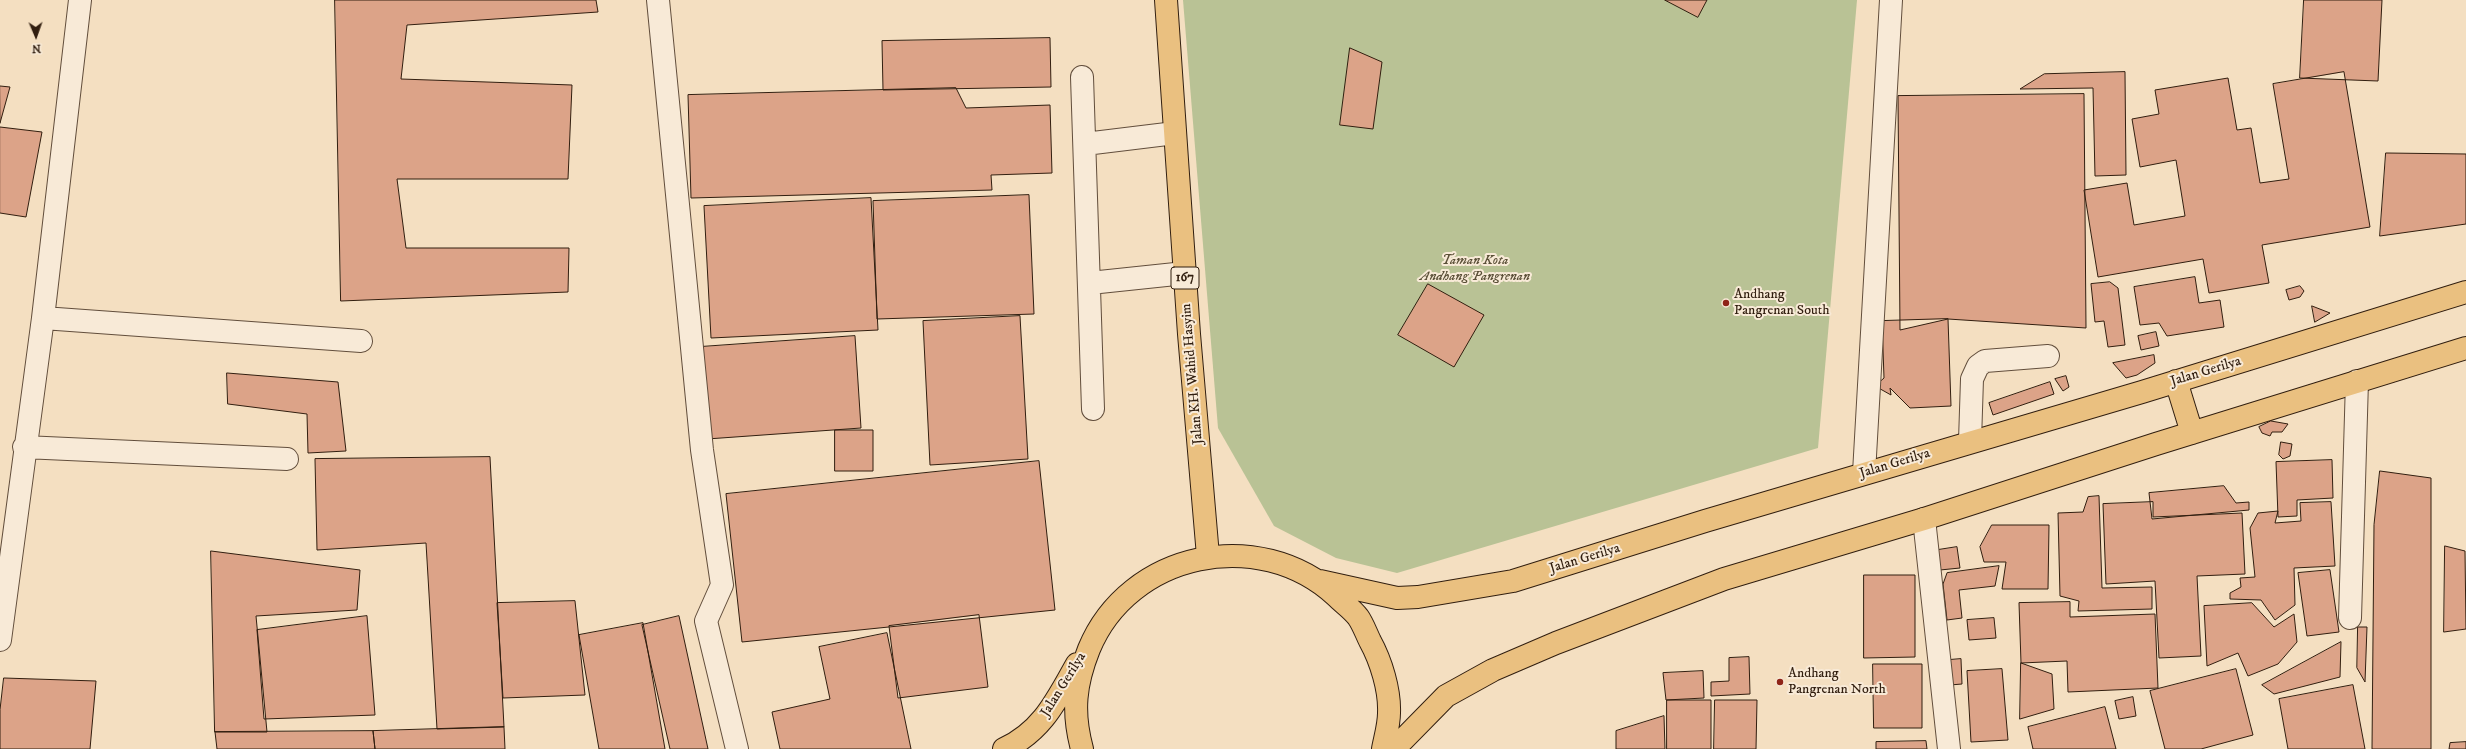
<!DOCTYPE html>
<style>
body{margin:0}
#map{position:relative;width:2466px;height:749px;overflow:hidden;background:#f4dfc1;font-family:"IM FELL DW Pica",serif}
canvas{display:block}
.north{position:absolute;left:16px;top:16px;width:40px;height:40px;-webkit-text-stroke:3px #f8ead7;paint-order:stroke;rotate:178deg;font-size:11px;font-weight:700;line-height:16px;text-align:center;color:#311e0f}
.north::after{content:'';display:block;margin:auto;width:14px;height:18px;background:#311e0f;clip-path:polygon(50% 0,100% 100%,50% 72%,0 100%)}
</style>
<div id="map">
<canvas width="2466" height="749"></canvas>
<div class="north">N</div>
</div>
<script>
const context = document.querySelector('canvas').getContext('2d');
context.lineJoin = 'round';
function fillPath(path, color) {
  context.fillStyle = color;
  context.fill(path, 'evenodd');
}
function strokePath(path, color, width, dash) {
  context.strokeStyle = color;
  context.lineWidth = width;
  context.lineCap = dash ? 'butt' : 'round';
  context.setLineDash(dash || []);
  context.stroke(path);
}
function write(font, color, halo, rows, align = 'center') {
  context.font = font + ' "IM FELL DW Pica",serif';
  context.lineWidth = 4;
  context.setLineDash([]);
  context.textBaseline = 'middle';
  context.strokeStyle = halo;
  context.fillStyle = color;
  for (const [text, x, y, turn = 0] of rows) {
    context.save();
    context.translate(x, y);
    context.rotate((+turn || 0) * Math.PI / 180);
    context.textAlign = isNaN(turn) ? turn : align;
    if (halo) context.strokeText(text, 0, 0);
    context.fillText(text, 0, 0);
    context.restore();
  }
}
const green = new Path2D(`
 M1183,0H1857L1818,448L1397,573L1336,558L1274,526L1218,428Z`);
const building = new Path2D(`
 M335,0H596L598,12L407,25L401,79L572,85L568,179H397L406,248H569L568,292L341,301Z
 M1665,0H1707L1698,17Z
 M2304,0H2382L2378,81L2300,78Z
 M1050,38L1051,87L883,90L882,41Z
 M1350,48L1382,62L1373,129L1340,125Z
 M2125,72L2126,175L2095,176L2093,88L2020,89L2044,74Z
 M2344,72L2370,227L2262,245L2269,283L2209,293L2203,259L2098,277L2084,190L2127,183L2134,225L2185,216L2176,160L2140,167L2132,119L2159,114L2155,90L2228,78L2237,130L2251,128L2260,183L2289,179L2273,84Z
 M0,86L10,87L0,123Z
 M956,88L966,108L1050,105L1052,173L991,175L992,190L691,198L688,95Z
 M2084,94L2086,328L1948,319L1900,330L1898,96Z
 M0,127L42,132L26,217L0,213Z
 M2386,153L2466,154V224L2380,236Z
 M1029,195L1034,314L877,319L873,201Z
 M871,198L878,330L711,338L704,206Z
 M2195,277L2199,303L2220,300L2224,327L2167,336L2159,323L2140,325L2134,287Z
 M2110,282L2118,288L2125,345L2108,347L2104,321L2095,322L2091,284Z
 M1428,284L1484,315L1454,367L1398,335Z
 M2300,286L2304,291L2300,297L2289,300L2286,290Z
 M2312,306L2330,313L2315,322Z
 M1020,316L1028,459L930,465L923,321Z
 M1948,319L1951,406L1910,408L1890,388L1891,395L1875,386L1884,378L1882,321Z
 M2156,332L2159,346L2141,350L2138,336Z
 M855,336L861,428L707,439L700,347Z
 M2154,355L2155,363L2137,375L2126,378L2113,363Z
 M227,373L338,382L346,451L308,453L307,414L228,404Z
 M2066,376L2069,387L2063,391L2055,379Z
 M2050,382L2054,394L1993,415L1989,403Z
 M2271,421L2288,424L2282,432H2272L2270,436L2262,433L2259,427Z
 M835,430H873V471H835Z
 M2281,442L2292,444L2290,456L2283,459L2279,455Z
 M490,457L504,727L437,729L426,543L317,550L315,459Z
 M2332,460L2333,498L2297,500V516L2278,517L2276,462Z
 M1039,461L1055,610L742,642L726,494Z
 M2380,471L2431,478V749H2372L2374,525Z
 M2224,486L2236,503L2249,502V510L2152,519L2149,493Z
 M2099,496L2102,588L2152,587V609L2078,611L2079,601L2060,596L2058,513L2083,512L2088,497Z
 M2153,502V517L2242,513L2245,574L2197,576L2201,656L2159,658L2155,581L2106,584L2103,504Z
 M2331,502L2335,566L2294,568L2295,605L2275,620L2261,600L2230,599V593L2241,587L2240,578L2255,577L2250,528L2258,513L2278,511L2275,523L2301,521L2300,503Z
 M1992,525H2049L2048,589H2002L2006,562H1984L1980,547Z
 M2445,546L2465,551L2466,629L2444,632Z
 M1957,547L1960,568L1940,570L1938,550Z
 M211,551L360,570L357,610L256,616L267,732H215Z
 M1999,566L1995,586L1959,590L1962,618L1947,620L1943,584L1947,573Z
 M2330,570L2339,632L2307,636L2298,573Z
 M1864,575H1915V657L1864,658Z
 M575,601L585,695L503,698L497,603Z
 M2070,602V617L2155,614L2158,688L2068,692L2067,661L2021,663L2019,603Z
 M2252,603L2274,627L2294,614L2297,642L2278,664L2248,676L2238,653L2207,666L2204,606Z
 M979,615L988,687L898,698L889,626Z
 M367,616L375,715L264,719L257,630Z
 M679,616L708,749H670L642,625Z
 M1994,618L1996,638L1969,640L1967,620Z
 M643,623L665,749H599L579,635Z
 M2358,627H2367L2365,682L2357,668Z
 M887,633L911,749H780L772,712L830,699L819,647Z
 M2341,642L2340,677L2274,694L2262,685Z
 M1749,657L1750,694L1711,696V682L1729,681V658Z
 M1961,659L1962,684L1950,685L1949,660Z
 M2021,663L2052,674L2054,709L2020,719Z
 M1873,664H1922V728H1874Z
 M2002,669L2008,740L1971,742L1967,671Z
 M2236,669L2253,735L2201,749H2165L2150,691Z
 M1703,671L1704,698L1666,700L1663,673Z
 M4,678L96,681L90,749H0V710Z
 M2353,685L2365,749H2288L2279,699Z
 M2133,697L2136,716L2119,719L2115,701Z
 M1667,700H1711V749H1667Z
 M1715,700H1757L1756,749H1714Z
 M2105,707L2116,749H2033L2028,727Z
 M1664,716L1665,749H1616V731Z
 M504,727L505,749H375L373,731Z
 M373,731L375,749H217L215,732Z
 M1926,741L1927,749H1876V742Z
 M2466,742V749H2449L2450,743Z`);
const minor = new Path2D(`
 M658,0L702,450L722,585L706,621L737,749
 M1082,77L1093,409
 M1085,144L1175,133
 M1090,283L1185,273
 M43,318L80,0
 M1970,441L1972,379L1978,366L1985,361L2048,356
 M24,447L287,459
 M1864,473L1891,0
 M1924,519L1949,749
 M2350,618L2357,381
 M0,640L43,318L361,341`);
const major = new Path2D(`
 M1166,0L1189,334L1208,556`);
const highway = new Path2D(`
 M2176,381L2192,433
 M1320,581L1397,598L1418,597L1513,581L1705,521L2142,392L2466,292
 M1004,749C1043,731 1057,699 1077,664
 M1082,749C1072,712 1075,684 1089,649C1129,552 1259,525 1336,596C1343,603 1352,609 1358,617C1363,624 1366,633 1370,641C1381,661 1390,690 1389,713C1389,725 1385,738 1383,749
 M1394,749L1446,696L1493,670L1556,643L1724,579L1924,519L2156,444L2466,348`);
const markers = [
 [1726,303,4,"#8f2418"],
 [1780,682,4,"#8f2418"]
];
const shields = [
 [1185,278,28]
];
const shieldNames = [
 ["167",1185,278]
];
const parkNames = [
 ["Taman Kota",1475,261],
 ["Andhang Pangrenan",1475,277]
];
const poiNames = [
 ["Andhang",1734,295],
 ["Pangrenan South",1734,311],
 ["Andhang",1788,674],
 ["Pangrenan North",1788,690]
];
const streetNames = [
 ["Jalan Gerilya",2206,372,-17],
 ["Jalan KH. Wahid Hasyim",1193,374,-95],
 ["Jalan Gerilya",1895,464,-17],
 ["Jalan Gerilya",1585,559,-17],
 ["Jalan Gerilya",1064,685,-58]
];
fillPath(green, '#b9c295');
fillPath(building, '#dca388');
strokePath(building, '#311e0f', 1);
strokePath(minor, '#624e3c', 24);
strokePath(major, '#311e0f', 24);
strokePath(highway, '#311e0f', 24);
strokePath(minor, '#f8ead7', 22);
strokePath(major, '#eac080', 22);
strokePath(highway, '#eac080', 22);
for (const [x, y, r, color] of markers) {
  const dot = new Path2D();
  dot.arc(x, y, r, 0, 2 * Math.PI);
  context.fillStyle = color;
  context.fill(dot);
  strokePath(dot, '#f8ead7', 1.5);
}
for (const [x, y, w] of shields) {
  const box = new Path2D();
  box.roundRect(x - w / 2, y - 11, w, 22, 3);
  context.fillStyle = '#f8ead7';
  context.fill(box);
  strokePath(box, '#311e0f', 1);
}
write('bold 13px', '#311e0f', null, shieldNames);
write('italic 14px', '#5a4f37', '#f8ead7', parkNames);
write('14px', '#311e0f', '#f8ead7', poiNames, 'left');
write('14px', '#311e0f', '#f8ead7', streetNames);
</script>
